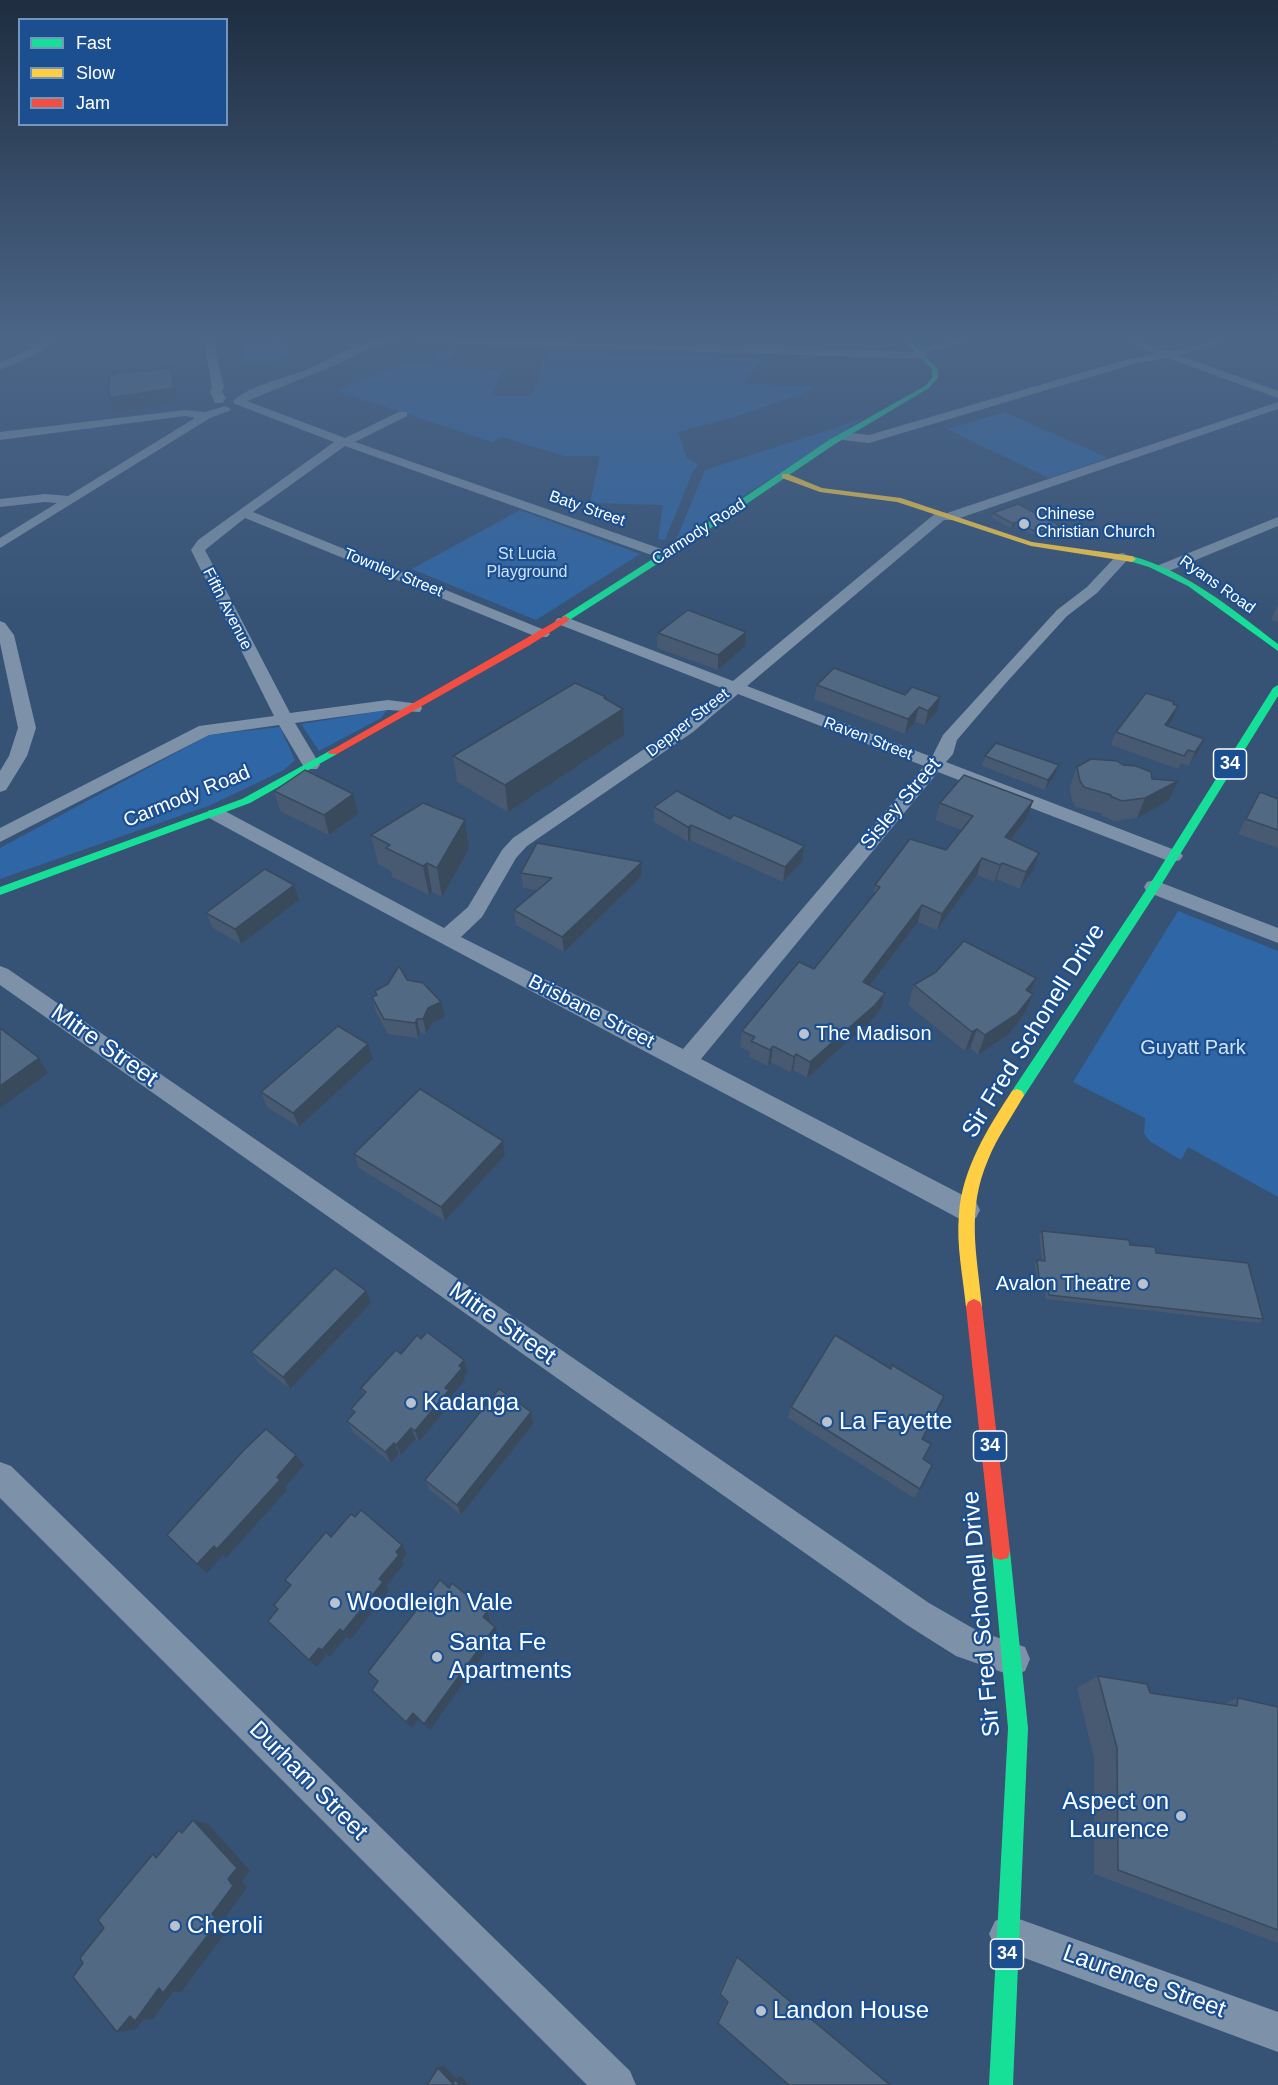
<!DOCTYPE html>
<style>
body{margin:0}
#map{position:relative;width:1278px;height:2085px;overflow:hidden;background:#365274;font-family:Helvetica,sans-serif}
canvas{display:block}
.legend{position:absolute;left:18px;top:18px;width:210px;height:108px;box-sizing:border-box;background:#1b4f8f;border:2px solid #7695bc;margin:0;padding:8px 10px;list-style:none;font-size:18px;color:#fff}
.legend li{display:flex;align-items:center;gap:12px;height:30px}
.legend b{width:30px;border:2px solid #7695bc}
</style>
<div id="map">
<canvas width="1278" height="2085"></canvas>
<ul class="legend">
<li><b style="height:8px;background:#16e098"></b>Fast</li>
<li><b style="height:8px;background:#ffcf43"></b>Slow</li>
<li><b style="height:8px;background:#f24e42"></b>Jam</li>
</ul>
</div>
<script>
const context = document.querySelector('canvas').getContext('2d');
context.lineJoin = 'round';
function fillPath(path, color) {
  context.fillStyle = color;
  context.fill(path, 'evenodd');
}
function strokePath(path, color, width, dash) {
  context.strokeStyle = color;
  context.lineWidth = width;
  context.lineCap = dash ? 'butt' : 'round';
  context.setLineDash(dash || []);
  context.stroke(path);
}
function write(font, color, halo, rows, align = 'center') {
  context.font = font + ' Helvetica,sans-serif';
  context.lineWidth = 4.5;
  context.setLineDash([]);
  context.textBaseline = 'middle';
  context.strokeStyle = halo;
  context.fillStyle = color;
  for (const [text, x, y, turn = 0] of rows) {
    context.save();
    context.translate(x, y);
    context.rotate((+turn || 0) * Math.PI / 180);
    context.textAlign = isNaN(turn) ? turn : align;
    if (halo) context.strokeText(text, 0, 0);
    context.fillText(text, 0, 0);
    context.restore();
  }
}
const green = new Path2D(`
 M283,339L291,358L248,363L242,344Z
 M444,347H458L446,367L502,370L492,396H532L547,351L762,358L744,384L810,386L813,390L734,417L678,432L687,458L699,465L693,471L665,540L658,539L663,505L590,503L600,456H564L502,437L492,442L337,391L408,362L433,364Z
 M1005,412L1108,458L1049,478L947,429Z
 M862,419L676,540L705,470Z
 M520,510L640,554L536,620L412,569Z
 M387,710L381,718L319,751L301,724Z
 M280,727L295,760L284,770L211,805L0,879V848L209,735Z
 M1178,911L1278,951V1197L1188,1147L1181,1160L1151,1142L1144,1134L1145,1118L1073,1082Z`);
const street = new Path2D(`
 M49,338H60L43,351L0,370V363L35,347Z
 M203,338H213L224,387L222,392L226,398L223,403H215L210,392L212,387Z
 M387,338H454L742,348L755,346L914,352L915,350L963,338H979L926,353L928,356L923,359L401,342L373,346L338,364L247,401L345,438L399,412H407V416L355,442L670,552L672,555L670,558H660L345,446L253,512L547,631L550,634L547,637H537L245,518L205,550L290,713L388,700L420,704L422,708L420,712L388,710L295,723L320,765L317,769H305L279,725L209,735L0,842V828L199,726L274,716L191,550L198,540L334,442L235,404L233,401C252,383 291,378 314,366C337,354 361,341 387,338Z
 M1117,338C1137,337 1158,352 1171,351C1191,349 1209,338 1230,338L1229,340L1179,355L1278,391V398L1167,358L1134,364L869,443L843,440L837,436L843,432L869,435L1128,359L1155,354Z
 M1278,402V409L954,520H944L747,686L932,757L943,735L1057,610L1087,587L1118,554L1123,553L1130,557L1097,593L1067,616L1005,684L957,740L953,754L946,762L1180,852L1183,856L1180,860L1173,862L1166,860L938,772L701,1059L976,1202L980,1210L976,1218L967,1221L958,1218C709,1084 458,954 209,818L207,814L209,810H223L444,928L468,907L502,850L513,838L681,724L724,689L558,624L555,621L558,618H568L733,681L937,512L947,513ZM738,694L924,766L683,1049L461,937L482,917L516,858L527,846L693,732Z
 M225,406L231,409L229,411L210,418L0,548V538L57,503L45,502L0,507V499L45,494L68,496L195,418L185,416L0,440V432L185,410L205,412Z
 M1278,517V526L1169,571H1159L1157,568L1159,565Z
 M0,621L5,623L14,635L36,728L27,756L6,790L0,792V771L9,756L18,728L0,643Z
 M1154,880L1278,928V943L1147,892L1144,887L1147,882Z
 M0,966L8,969L929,1603L976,1630L1025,1647L1030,1659L1025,1671L1013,1676L956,1656L907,1625L0,985Z
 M0,1462L11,1466L630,2071L636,2085H587L0,1498Z
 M1008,1915L1278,2012V2052L995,1947L989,1934L995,1921Z`);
const fast = new Path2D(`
 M901,338H907L938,369V378L929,388L835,444L668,557L568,621H562V617L662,553L829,440L925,386L932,378V369Z
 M1132,556C1189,572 1232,609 1278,644V651L1188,586L1149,567L1129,561V557Z
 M1278,685V696L1158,890L1022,1099H1012L1010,1095L1012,1091L1150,884L1273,688Z
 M333,749L337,750V754L250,803L0,895V887L242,799Z
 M1001,1542L1008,1544L1010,1551L1028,1728L1013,2085H989L1008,1728L992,1551L994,1544Z`);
const slow = new Path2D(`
 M782,474H788L822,488L901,498L1032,542L1132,556L1136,559L1132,562L1031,546L897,502L820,492L782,478Z
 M1017,1089L1022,1091L1024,1095C1012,1117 997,1137 988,1160C966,1211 977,1254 982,1307L980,1312L974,1315L968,1312L966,1307C963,1276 956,1245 959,1214C962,1169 988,1128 1012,1091Z`);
const jam = new Path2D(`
 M565,616L570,619L568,621L530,645L337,754H329L328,752Z
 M974,1299L980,1302L982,1307L1010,1551L1008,1558L1001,1560L994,1558L992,1551L966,1307L968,1302Z`);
const wall = new Path2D(`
 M993,513L1074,533L1072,539L1031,534L1015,526L1011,528L992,518Z
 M1278,604V622L1271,620Z
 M746,632L745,646L718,670L657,648L658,633Z
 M817,685L905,695L937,712L925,725L915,722L905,734L814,699Z
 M606,699L624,735L508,812L457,782L453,756Z
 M1173,704L1178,706L1172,720L1168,726L1198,752L1189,766L1181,763L1178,769L1111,745L1116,732Z
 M985,756L1059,765L1055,775L1045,790L982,766Z
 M1123,765L1152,779L1168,801L1137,818L1114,821L1102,816L1103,814L1076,807L1072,801L1070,786L1077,767Z
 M274,791L358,814L329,835L280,811Z
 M1260,792L1278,799V848L1238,834Z
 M1033,801L1027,818L1011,839L1033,870L1020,889L996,879L994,882L977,875L937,930L918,922L869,985L885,993L881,1009L871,1021L807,1078L793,1070L791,1073L771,1062L768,1066L749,1057L750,1052L740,1047L742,1031L814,969L873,896L875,885L946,850L962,830L935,820L940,803Z
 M654,807L802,861L783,882L690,840L688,842L654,822Z
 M465,820L469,849L442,897L432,892L429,895L392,877L391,871L378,864L371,835Z
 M642,862L641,877L564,952L516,925L514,910L537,890L523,888L521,873Z
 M299,900L241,944L213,928L206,913Z
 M1036,978L1030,992L1033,994L1025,1013L1009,1034L978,1055L970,1048L965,1051L908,1005L914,985Z
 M407,980L445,1017L432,1023L426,1034L420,1033L418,1038L388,1034L376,1012L372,997L376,996L375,991Z
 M368,1044L373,1059L299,1127L267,1107L261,1092Z
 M503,1141L505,1155L445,1221L359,1168L354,1154Z
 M1042,1231L1156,1253L1263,1319L1259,1323L1046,1299L1045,1291L1038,1290L1035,1264L1037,1260L1042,1261L1039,1235Z
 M366,1291L371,1303L290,1389L259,1364L251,1352Z
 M421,1339L464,1360L468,1372L464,1376L465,1380L451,1397L452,1402L419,1442L416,1439L401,1455L399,1453L391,1463L353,1432L347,1421L354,1414L351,1409L364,1394L361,1388L401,1354Z
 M791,1407L922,1439L923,1459L920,1489L914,1498L788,1418Z
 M533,1424L461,1515L430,1490L425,1480Z
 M1098,1676L1150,1693L1223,1704L1238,1698L1278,1707V1942H1275L1094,1874V1758L1077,1688Z
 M736,1957H737L789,2085L717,2022L727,2001L718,1994Z`);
const shadedWall = new Path2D(`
 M171,368L175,382L178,402L114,412L110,398Z
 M1017,522L1015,526L1011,528L1012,523Z
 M746,632L745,646L718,670V655Z
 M606,697V720L623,709L624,735L508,812L505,785Z
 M940,697L937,712L925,725L928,711Z
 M1178,706L1172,720L1159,739L1165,725Z
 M919,707L915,722L905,734L908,719Z
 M1204,739L1198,752L1189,766L1195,752Z
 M1059,765L1055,775L1045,790L1048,780Z
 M1178,781L1168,801L1137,818L1145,798Z
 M353,794L358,814L329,835L324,815Z
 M1033,801L1027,818L1000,853L1005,837Z
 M465,820L469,849L442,897L437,868Z
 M691,825L690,840L688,842V827Z
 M804,846L802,861L783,882L785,867Z
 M1039,853L1033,870L1020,889L1026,872Z
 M982,858L977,875L937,930L942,914Z
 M642,862L641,877L564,952L562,937Z
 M427,863L432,892L429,895L423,866Z
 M1002,863L996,879L994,882L1000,865Z
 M294,885L299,900L241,944L235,929Z
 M922,905L918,922L859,999L863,982Z
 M1036,978L1028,998L1026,990Z
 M885,993L881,1009L871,1021L807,1078L810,1062Z
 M1033,994L1025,1013L1009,1034L978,1055L985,1035Z
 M441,1002L445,1017L432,1023L426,1034L423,1019L428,1008Z
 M417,1019L420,1033L418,1038L415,1023Z
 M977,1029L970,1048L965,1051L972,1032Z
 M368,1044L373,1059L299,1127L293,1113Z
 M773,1046L771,1062L768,1066L770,1050Z
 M796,1054L793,1070L791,1073L794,1057Z
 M39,1058L48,1073L0,1108V1086Z
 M503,1141L505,1155L445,1221L441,1207Z
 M366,1291L371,1303L290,1389L283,1377Z
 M464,1360L468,1372L464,1376L465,1380L451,1397L452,1402L419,1442L415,1431L445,1388L459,1366Z
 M531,1412L533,1424L461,1515L457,1505Z
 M411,1428L416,1439L401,1455L396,1445Z
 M394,1443L399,1453L391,1463L385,1452Z
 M296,1455L304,1465L285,1487L287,1490L226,1558L217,1549L277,1477Z
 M402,1545L407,1554L402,1560L404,1564L386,1586L389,1591L350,1640L343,1632L396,1552Z
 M214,1546L223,1555L207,1573L197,1564Z
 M487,1612L490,1620L486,1625L483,1617Z
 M495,1627L498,1634L430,1730L424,1724Z
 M340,1629L346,1637L330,1657L322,1650Z
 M319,1648L326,1655L317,1667L309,1660Z
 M413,1713L418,1719L412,1728L406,1722Z
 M193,1820L208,1824L250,1871L242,1881L247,1888L226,1916L233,1923L181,1992H173L153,2019L143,2020L136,2029L117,2032L212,1914Z
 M443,2065L457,2079L461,2076L469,2085L453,2084L438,2068Z`);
const building = new Path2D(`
 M171,368L173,388L110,398L109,377L113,376V374Z
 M1018,504L1074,533L1073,535L1032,530L1017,522L1012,523L993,513Z
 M688,610L746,632L718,655L658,633Z
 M834,668L905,695L912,687L940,697L928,711L919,707L908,719L817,685Z
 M575,683L606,697L604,698L623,709L505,785L453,756Z
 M1146,693L1174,702L1173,704L1178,706L1165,725L1204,739L1195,752L1188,750L1184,756L1116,732Z
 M996,743L1059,765L1048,780L985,756Z
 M1091,759L1117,761L1123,765L1136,766L1151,772L1152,779L1178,781L1145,798L1122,801L1110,796L1111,795L1084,787L1080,781L1077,767Z
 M305,770L353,794L324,815L274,791Z
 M964,775L1033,801L1005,837L1039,853L1026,872L1002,863L1000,865L982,858L942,914L922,905L863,982L885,993L875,1005L810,1062L796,1054L794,1057L773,1046L770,1050L751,1041L755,1037L742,1031L799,962L814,969L880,887L875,885L910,839L946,850L973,816L940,803Z
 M677,791L730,819L734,815L804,846L785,867L691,825L688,827L654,807Z
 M1260,792L1278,799V830L1246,819Z
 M423,803L465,820L437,868L427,863L423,866L386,848L390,845L371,835Z
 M537,843L642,862L562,937L514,910L552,878L521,873Z
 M265,869L294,885L235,929L206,913Z
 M964,941L1036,978L1026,990L1033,994L1017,1014L985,1035L977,1029L972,1032L914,985L936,972Z
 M399,966L407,980L423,983L441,1002L428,1008L423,1019H417L415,1023L384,1019L372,997L377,995L375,991L388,984Z
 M338,1026L368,1044L293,1113L261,1092Z
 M0,1028L39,1058L0,1086Z
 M420,1089L503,1141L441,1207L354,1154Z
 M1042,1231L1129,1240L1130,1245L1155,1247L1156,1253L1248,1263L1263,1319L1049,1295L1048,1287L1040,1286L1037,1260L1045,1261Z
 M335,1268L366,1291L283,1377L251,1352Z
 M427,1332L464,1360L459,1366L462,1368L445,1388L449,1390L415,1431L411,1428L396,1445L394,1443L385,1452L347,1421L355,1412L351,1409L366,1392L361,1388L396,1350L401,1354L417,1335L421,1339Z
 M835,1335L891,1369L892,1365L944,1396L922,1439L931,1444L923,1459L932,1465L920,1489L791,1407Z
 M499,1389L531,1412L457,1505L425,1480Z
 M266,1429L296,1455L277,1477L280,1480L217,1549L214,1546L197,1564L167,1535L244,1450Z
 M361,1510L402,1545L396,1552L399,1555L379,1579L383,1582L343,1632L340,1629L322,1650L319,1648L309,1660L268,1621L278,1609L274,1605L291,1585L285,1580L326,1532L331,1537L351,1514L355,1517Z
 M440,1580L449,1588L452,1583L487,1612L483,1617L495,1627L424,1724L413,1713L406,1722L372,1690L378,1681L368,1672Z
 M1098,1676L1147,1684L1150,1693L1237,1706L1238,1698L1278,1707V1930L1118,1870L1117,1748Z
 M193,1820L237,1868L228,1879L233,1886L212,1914L218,1922L163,1993L159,1988L135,2021L130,2016L117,2032L73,1977L83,1963L80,1958L104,1928L98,1920L153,1854L156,1858L179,1830L182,1833Z
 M737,1957L890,2085H789L718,2023L728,2002L720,1994Z
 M438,2068L453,2084L455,2080L460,2085H427Z`);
const markers = [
 [1024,524,6,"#b9c2ce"],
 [804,1034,6,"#b9c2ce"],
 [1143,1284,6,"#b9c2ce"],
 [411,1403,6,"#b9c2ce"],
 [827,1422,6,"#b9c2ce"],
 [335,1603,6,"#b9c2ce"],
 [437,1657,6,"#b9c2ce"],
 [1181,1816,6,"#b9c2ce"],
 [175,1926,6,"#b9c2ce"],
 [761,2011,6,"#b9c2ce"]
];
const farStreetnames = [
 ["Baty Street",587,509,19],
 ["Carmody Road",699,532,-33],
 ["Townley Street",393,573,22],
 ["Ryans Road",1217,585,35],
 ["Fifth Avenue",227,609,63],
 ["Depper Street",688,723,-38],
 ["Raven Street",868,739,21]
];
const farPoinames = [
 ["Chinese",1036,515],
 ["Christian Church",1036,533]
];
const farParknames = [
 ["St Lucia",527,555],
 ["Playground",527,573]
];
const shields = [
 [1230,764,33],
 [990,1446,33],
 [1007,1954,33]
];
const shieldNames = [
 ["34",1230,764],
 ["34",990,1446],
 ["34",1007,1954]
];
const streetNames = [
 ["Carmody Road",187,797,-22],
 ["Sisley Street",901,804,-50],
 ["Brisbane Street",591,1012,27]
];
const poiNames = [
 ["The Madison",816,1034],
 ["Avalon Theatre",1131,1284,"right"]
];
const parkNames = [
 ["Guyatt Park",1193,1048]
];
const nearStreetnames = [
 ["Sir Fred Schonell Drive",1034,1031,-58],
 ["Mitre Street",104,1046,35],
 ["Mitre Street",502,1324,35],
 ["Sir Fred Schonell Drive",982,1614,-95],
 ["Durham Street",308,1781,45],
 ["Laurence Street",1144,1982,20]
];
const nearPoinames = [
 ["Kadanga",423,1403],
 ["La Fayette",839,1422],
 ["Woodleigh Vale",347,1603],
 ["Santa Fe",449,1643],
 ["Apartments",449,1671],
 ["Aspect on",1169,1802,"right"],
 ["Laurence",1169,1830,"right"],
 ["Cheroli",187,1926],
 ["Landon House",773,2011]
];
fillPath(green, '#2f66a5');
fillPath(street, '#7d92a8');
fillPath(fast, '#16e098');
fillPath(slow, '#ffcf43');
fillPath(jam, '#f24e42');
fillPath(wall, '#475a72');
fillPath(shadedWall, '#394a5c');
fillPath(building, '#526984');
strokePath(building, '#394a5c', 1.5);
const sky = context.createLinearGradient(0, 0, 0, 630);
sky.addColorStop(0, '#1e2d40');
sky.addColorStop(0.54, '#4c6688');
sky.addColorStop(1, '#4c668800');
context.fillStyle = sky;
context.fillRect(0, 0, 1278, 630);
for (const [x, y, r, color] of markers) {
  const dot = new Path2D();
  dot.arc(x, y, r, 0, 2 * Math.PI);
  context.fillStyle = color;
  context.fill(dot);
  strokePath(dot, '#1b4f8f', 2);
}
write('16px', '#fff', '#1b4f8f', farStreetnames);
write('16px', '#fff', '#1b4f8f', farPoinames, 'left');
write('16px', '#cfe3fa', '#1b4f8f', farParknames);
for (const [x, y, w] of shields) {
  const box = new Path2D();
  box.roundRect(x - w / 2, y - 15, w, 30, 4.5);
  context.fillStyle = '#1b4f8f';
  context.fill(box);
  strokePath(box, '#fff', 1.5);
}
write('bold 18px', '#fff', null, shieldNames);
write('20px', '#fff', '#1b4f8f', streetNames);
write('20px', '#fff', '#1b4f8f', poiNames, 'left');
write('20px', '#cfe3fa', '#1b4f8f', parkNames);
write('24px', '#fff', '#1b4f8f', nearStreetnames);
write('24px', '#fff', '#1b4f8f', nearPoinames, 'left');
</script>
